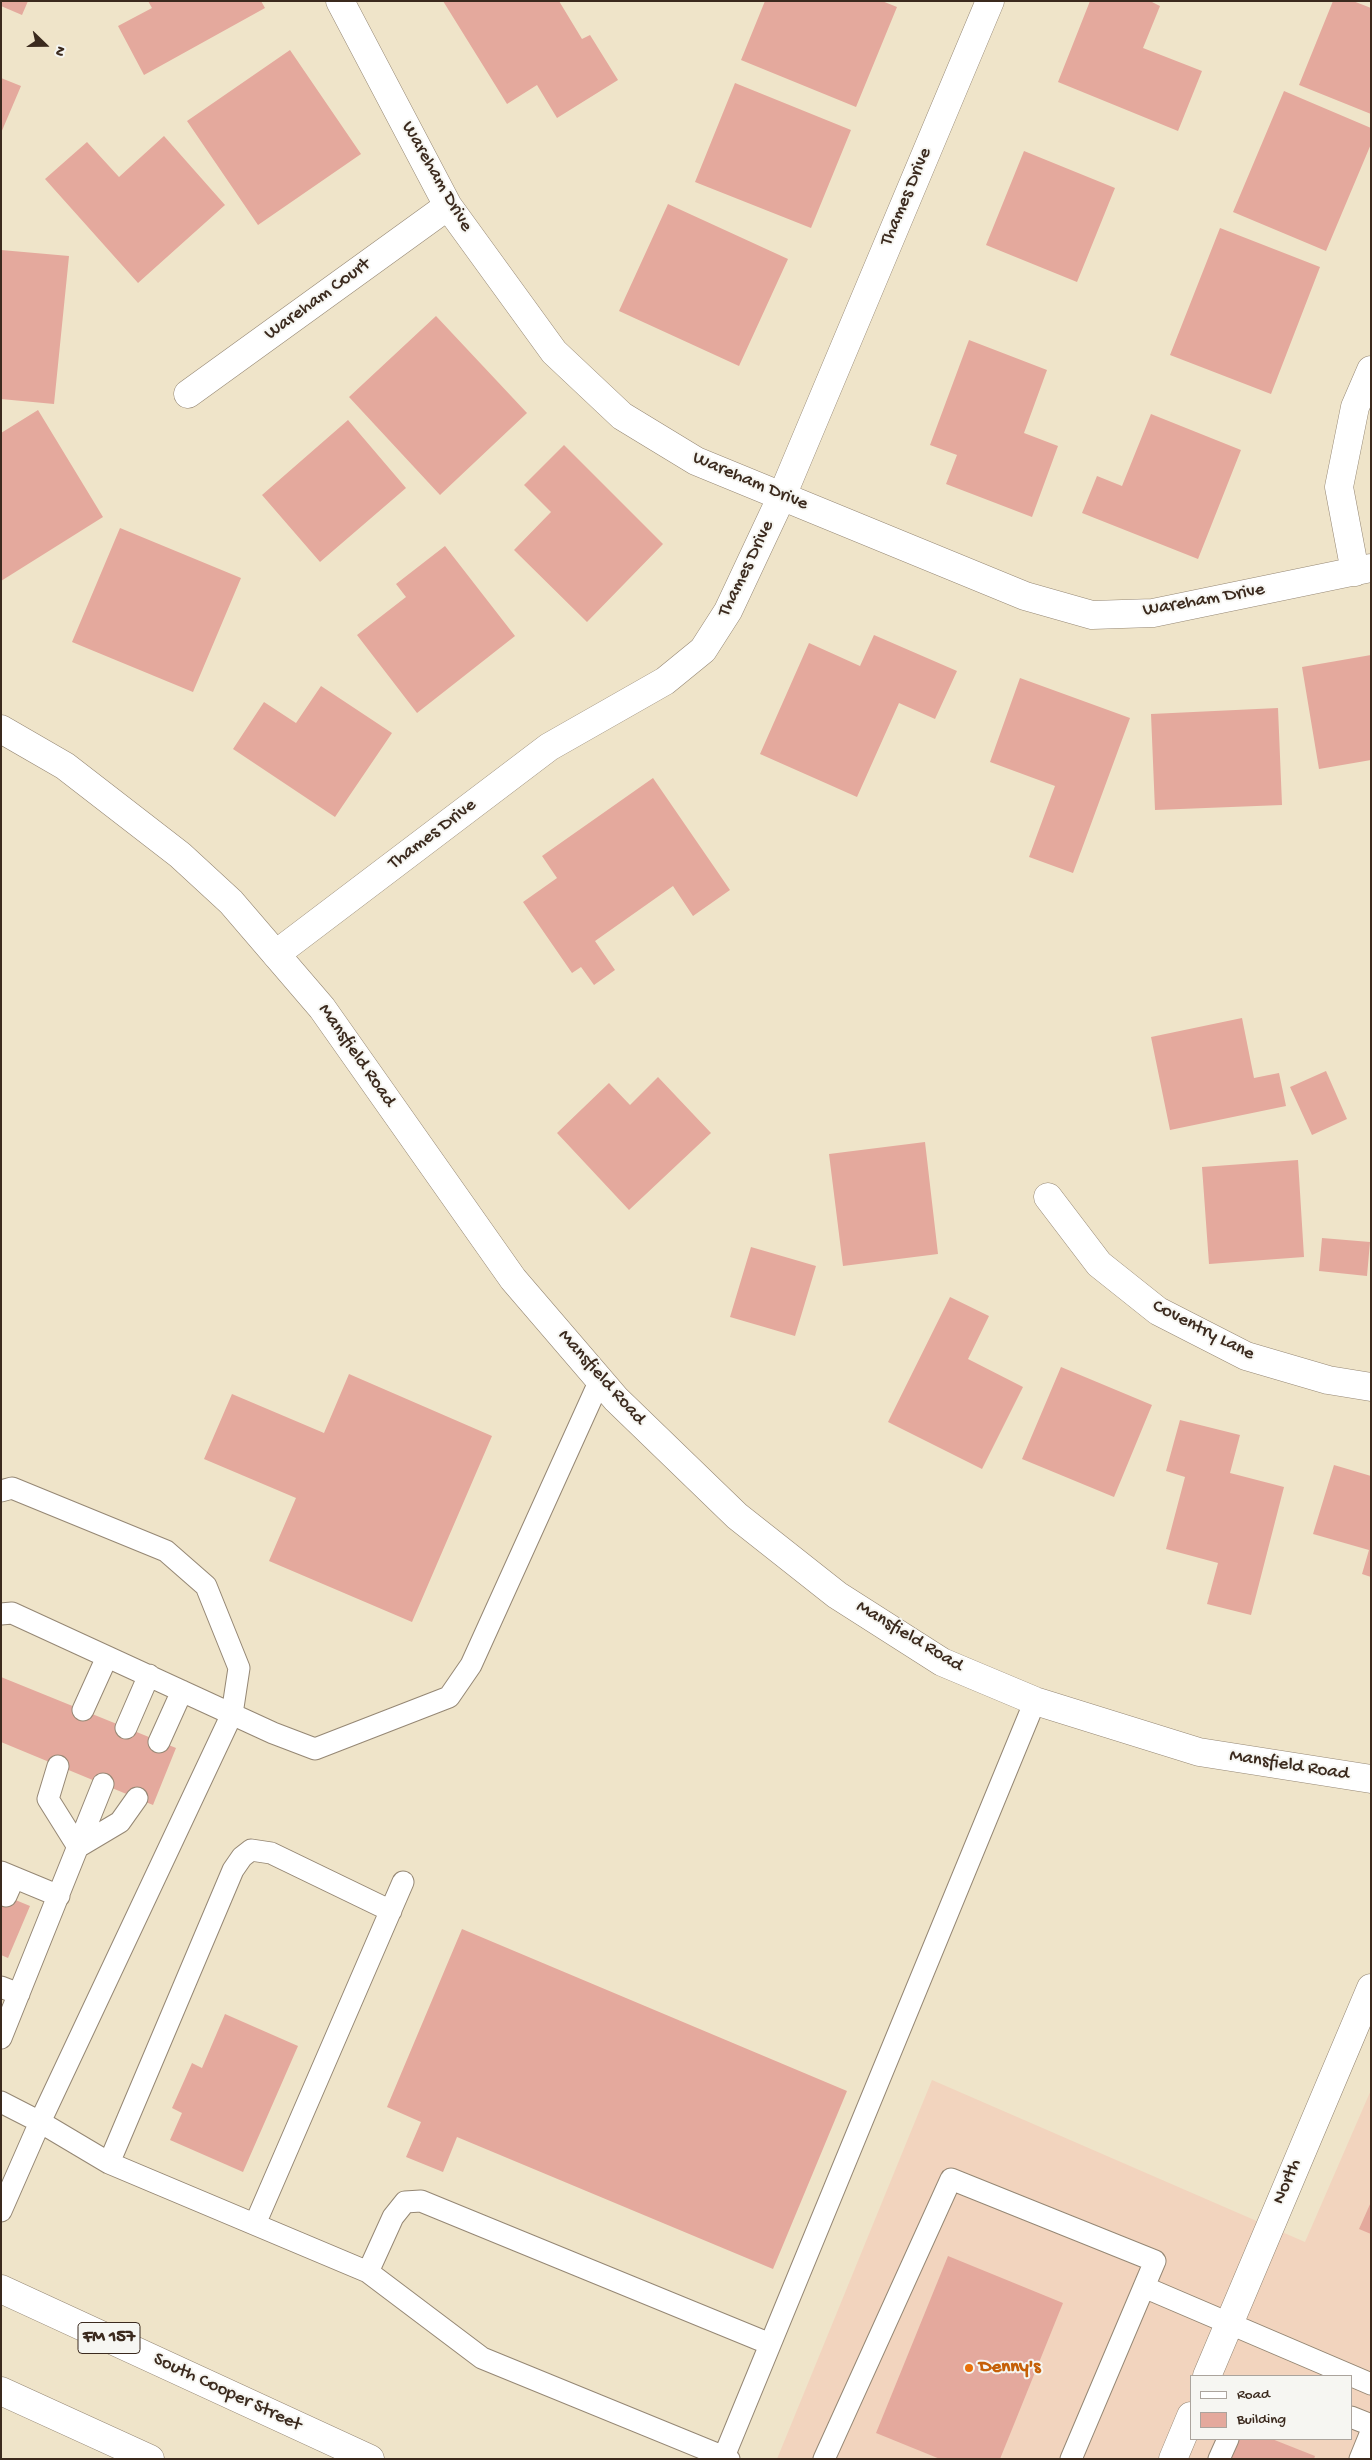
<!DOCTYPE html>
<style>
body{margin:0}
#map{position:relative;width:1372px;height:2460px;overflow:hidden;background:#efe4c9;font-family:"Gochi Hand",sans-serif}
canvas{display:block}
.frame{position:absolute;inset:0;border:2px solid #3b2a1e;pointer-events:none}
.legend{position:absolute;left:1190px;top:2375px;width:162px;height:65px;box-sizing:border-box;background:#f6f6f2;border:1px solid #aba49d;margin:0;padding:6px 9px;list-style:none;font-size:15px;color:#3b2a1e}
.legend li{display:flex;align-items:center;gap:10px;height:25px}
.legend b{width:25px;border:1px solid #aba49d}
.north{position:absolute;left:20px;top:20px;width:50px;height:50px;-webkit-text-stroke:4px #f6f6f2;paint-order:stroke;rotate:112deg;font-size:14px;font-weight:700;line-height:20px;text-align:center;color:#3b2a1e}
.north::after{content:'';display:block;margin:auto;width:18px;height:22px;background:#3b2a1e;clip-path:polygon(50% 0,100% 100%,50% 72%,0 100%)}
</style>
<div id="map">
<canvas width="1372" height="2460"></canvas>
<div class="frame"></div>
<ul class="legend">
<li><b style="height:6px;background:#fff"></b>Road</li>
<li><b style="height:14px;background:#e4a99d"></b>Building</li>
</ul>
<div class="north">N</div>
</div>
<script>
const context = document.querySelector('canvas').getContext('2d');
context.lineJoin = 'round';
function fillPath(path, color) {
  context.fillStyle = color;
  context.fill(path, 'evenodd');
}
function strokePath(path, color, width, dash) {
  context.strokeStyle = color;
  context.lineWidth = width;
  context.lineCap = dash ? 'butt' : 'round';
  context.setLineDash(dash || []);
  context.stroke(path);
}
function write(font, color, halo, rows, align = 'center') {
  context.font = font + ' "Gochi Hand",sans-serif';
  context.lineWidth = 4;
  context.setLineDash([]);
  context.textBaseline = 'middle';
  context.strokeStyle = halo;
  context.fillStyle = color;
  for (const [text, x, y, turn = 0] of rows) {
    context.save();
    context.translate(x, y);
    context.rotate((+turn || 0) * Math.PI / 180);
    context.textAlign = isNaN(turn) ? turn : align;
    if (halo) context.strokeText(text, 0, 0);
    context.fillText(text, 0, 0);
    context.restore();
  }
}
const built = new Path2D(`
 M932,2080L1305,2242L1371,2090V2459H777ZM1191,2376H1351V2439H1191Z`);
const building = new Path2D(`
 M1,1H28L22,15L1,6Z
 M148,1H261L265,8L144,75L118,26L152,8Z
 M443,1H559L582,39L590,35L618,80L557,118L537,85L507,104Z
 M765,1H882L897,7L856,107L741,60Z
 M1090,1H1150L1160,6L1143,48L1202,71L1178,131L1058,82Z
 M1333,1H1353L1371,8V114L1299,85Z
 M290,50L361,154L258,225L187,121Z
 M1,78L21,86L1,133Z
 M735,83L851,130L811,228L695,182Z
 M1284,91L1371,128V144L1326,251L1233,212Z
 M164,136L225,205L138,283L45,179L87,142L119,177Z
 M1024,151L1115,188L1077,282L986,245Z
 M668,204L788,259L739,366L619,311Z
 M1220,228L1320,267L1271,394L1170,355Z
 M1,250L69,256L54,404L1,399Z
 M436,316L527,413L440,495L349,397Z
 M969,340L1047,370L1024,433L1058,446L1032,517L946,484L957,455L930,445Z
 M38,410L103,517L1,581V433Z
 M1151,414L1241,450L1198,559L1082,513L1097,476L1122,486Z
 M348,420L406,488L320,562L262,495Z
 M564,445L663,544L587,622L514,550L551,512L524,485Z
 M120,528L241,578L193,692L72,642Z
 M445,546L515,636L417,713L357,635L406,597L396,584Z
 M874,635L957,671L935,719L899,703L857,797L760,754L809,643L860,666Z
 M1371,655V760L1319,769L1302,667Z
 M1020,678L1130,718L1073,873L1029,857L1055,786L990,762Z
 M321,686L392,733L335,817L233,749L264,702L296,723Z
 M1278,708L1282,805L1155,810L1151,714Z
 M653,778L730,890L693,916L673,886L595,941L615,970L594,985L581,967L572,973L523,902L557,878L542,856Z
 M1242,1018L1254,1078L1279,1073L1286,1106L1170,1130L1151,1037Z
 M1326,1071L1347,1119L1312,1135L1290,1087Z
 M658,1077L711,1133L629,1210L557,1133L609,1083L630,1105Z
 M925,1142L938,1254L843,1266L829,1154Z
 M1298,1160L1304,1257L1209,1264L1202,1167Z
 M1322,1238L1370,1242L1367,1276L1319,1271Z
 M751,1247L816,1266L795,1336L730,1317Z
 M950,1297L989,1316L968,1359L1023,1387L982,1469L888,1422Z
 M1061,1367L1152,1405L1114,1497L1022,1459Z
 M349,1374L492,1436L412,1622L269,1561L296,1498L204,1459L232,1394L324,1433Z
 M1180,1420L1240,1435L1230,1473L1284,1487L1251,1615L1207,1604L1218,1563L1166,1549L1185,1477L1166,1471Z
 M1334,1465L1371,1476V1577L1362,1574L1369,1550L1313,1534Z
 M1,1677L176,1748L153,1805L1,1742Z
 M1,1894L30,1906L8,1958L1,1955Z
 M462,1929L847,2091L773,2269L457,2137L443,2172L406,2157L421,2122L387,2107Z
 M225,2014L298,2046L243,2172L170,2140L182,2113L172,2108L192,2063L202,2068Z
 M1371,2202V2234L1359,2229Z
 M948,2256L1063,2303L1000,2459H940L876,2433Z
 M1237,2439H1272L1315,2456L1314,2459H1229Z`);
const lane = new Path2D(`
 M1,1491L12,1488L166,1551L206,1586L239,1668L232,1714L40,2122L1,2211
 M1,1614L12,1613L273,1733L315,1749L449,1697L471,1665L600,1380
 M83,1710L107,1657
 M126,1728L149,1675
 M159,1742L182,1691
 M58,1766L48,1799L78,1847L120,1822L137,1798
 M1,1872L59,1896
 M6,1896L14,1878
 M1,1987L19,1994
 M1,2038L103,1784
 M1,2102L40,2122L109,2163L368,2272L482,2358L729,2459
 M109,2163L233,1870L242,1857L251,1850L271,1853L391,1911
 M255,2224L403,1882
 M368,2272L393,2217L405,2202L421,2201L770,2344
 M1144,2287L1371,2384
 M1351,2417L1371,2425
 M723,2459L1035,1701
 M824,2459L951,2179L1155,2261L1071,2459
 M1219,2459L1228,2439
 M1360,2459L1371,2432`);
const street = new Path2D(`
 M340,1L448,206L554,352L622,416L696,461L1025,596L1092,615L1153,613L1371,568
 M188,394L448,206
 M1355,572L1339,487L1355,407L1371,370
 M276,954L549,747L665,681L703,650L728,611L782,496L990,1
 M1048,1197L1099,1264L1158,1311L1246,1356L1328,1380L1371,1387
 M1207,2376L1371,1988
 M1173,2459L1191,2416`);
const secondary = new Path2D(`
 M1,729L65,766L180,855L231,902L322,1008L513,1279L616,1399L737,1516L837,1595L942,1662L1035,1701L1199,1752L1371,1779`);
const primary = new Path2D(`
 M1,2289L370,2459
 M1,2391L150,2459`);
const markers = [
 [969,2368,5,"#e8710a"]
];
const shields = [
 [109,2338,62]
];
const shieldNames = [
 ["FM 157",109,2338]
];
const streetNames = [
 ["Wareham Drive",436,177,60],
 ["Thames Drive",907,197,-67],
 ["Wareham Court",318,300,-36],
 ["Wareham Drive",750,482,23],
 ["Thames Drive",747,569,-64],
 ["Wareham Drive",1204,601,-10],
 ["Thames Drive",433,835,-37],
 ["Mansfield Road",356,1056,55],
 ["Coventry Lane",1203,1331,27],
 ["Mansfield Road",601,1378,48],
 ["Mansfield Road",909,1637,31],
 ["Mansfield Road",1289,1766,9],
 ["North",1288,2182,-67],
 ["South Cooper Street",227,2393,25]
];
const foodNames = [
 ["Denny's",979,2368]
];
fillPath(built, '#f2d4be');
fillPath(building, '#e4a99d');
strokePath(lane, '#958774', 23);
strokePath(street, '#958774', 29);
strokePath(secondary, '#958774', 29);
strokePath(primary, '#958774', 29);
strokePath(lane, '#fff', 21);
strokePath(street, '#fff', 28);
strokePath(secondary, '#fff', 28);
strokePath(primary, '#fff', 28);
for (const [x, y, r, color] of markers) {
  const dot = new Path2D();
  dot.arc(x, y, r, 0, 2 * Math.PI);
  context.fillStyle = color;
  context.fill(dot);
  strokePath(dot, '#f6f6f2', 2);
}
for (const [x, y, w] of shields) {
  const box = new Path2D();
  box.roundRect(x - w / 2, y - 15.5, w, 31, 4);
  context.fillStyle = '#f6f6f2';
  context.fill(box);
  strokePath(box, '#3b2a1e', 1);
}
write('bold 18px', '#3b2a1e', null, shieldNames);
write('19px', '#3b2a1e', '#f6f6f2', streetNames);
write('bold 19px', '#c56008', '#f6f6f2', foodNames, 'left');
</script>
